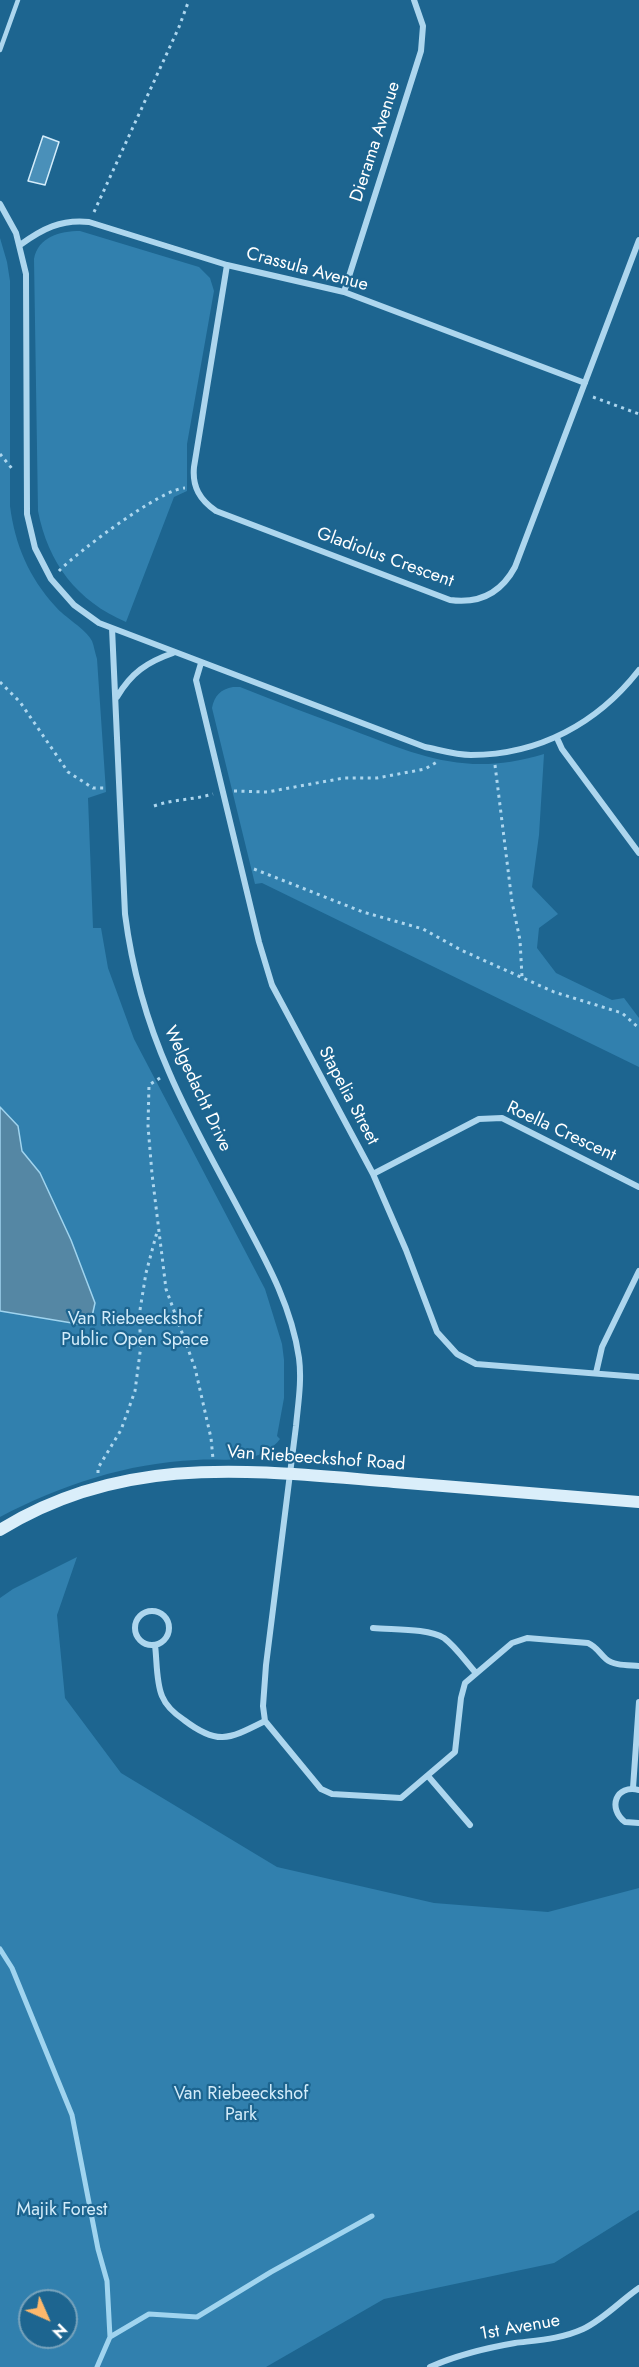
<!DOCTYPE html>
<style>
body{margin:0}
#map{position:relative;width:639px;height:2367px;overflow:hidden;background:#1d6590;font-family:Jost,sans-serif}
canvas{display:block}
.north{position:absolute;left:18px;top:2289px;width:60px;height:60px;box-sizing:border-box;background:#1d6590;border:2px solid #77a3bc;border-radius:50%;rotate:135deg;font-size:16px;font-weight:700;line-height:24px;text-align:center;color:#fff}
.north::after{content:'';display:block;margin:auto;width:21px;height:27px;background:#fdb86c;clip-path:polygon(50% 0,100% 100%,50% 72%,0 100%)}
</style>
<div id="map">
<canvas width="639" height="2367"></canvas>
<div class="north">N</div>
</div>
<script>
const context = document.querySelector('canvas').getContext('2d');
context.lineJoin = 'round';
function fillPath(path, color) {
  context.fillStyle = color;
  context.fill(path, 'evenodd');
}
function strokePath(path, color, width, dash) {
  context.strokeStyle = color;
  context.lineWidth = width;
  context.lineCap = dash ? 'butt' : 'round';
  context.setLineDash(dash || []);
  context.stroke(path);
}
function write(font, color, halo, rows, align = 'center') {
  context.font = font + ' Jost,sans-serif';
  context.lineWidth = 4.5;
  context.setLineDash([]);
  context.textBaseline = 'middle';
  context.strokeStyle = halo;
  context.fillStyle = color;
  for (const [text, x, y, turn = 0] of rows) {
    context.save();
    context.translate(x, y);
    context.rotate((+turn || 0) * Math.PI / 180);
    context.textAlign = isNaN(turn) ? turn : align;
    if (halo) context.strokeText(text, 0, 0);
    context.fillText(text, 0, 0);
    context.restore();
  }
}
const green = new Path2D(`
 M80,231L199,267L210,278L214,291L187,444V491L174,497L126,622C77,601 48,563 38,511L34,259C38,237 60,231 80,231Z
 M0,238L7,262L10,281V506C15,545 29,577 55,606C64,617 86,629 92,641C94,646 95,653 97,659L106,792L88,798L93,928H101L108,968L134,1039L265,1289L282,1344L284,1360V1398L277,1436L280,1439C259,1466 227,1458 196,1460C127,1463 61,1485 0,1517Z
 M233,687H240C277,702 315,716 352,730C422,757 468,777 544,754L539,835L532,887L558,914L539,928L537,948L556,973L612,1000L624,998L639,1018V1067L262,883L255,884L212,708C214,696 221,689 233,687Z
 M77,1557L57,1615L65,1698L121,1773L277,1867L434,1903L548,1912L639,1888V2210L554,2263L384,2299L266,2367H0V1598L13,1589ZM30,2301H66V2337H30Z`);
const water = new Path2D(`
 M0,1107L18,1126L22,1151L40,1173L71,1240L95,1303L91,1321L84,1325L0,1311Z`);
const stream = new Path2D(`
 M0,1949L12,1968L72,2115L98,2249L107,2281L110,2337
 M97,2367L110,2337L149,2314L197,2317L271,2272L372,2216`);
const building = new Path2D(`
 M43,136L59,142L45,185L28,181Z`);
const path = new Path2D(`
 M94,212L179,27L189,0
 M593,397L639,414
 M0,454L14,471
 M59,571C76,553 162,488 185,488
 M0,682L20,702L68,772L93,788H107
 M495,765L512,902L520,940L522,977
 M234,791L267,792L344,778H377L425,769L437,762
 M154,806C174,799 193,800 213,794
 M254,869L363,912L423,929L461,950L554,992L622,1013L639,1028
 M160,1078L149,1085L148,1126L152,1174L166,1289L195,1368L211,1438L213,1459
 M98,1473V1468L121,1430L135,1391L141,1345L139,1316L146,1273L157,1232`);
const lane = new Path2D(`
 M0,50L18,0`);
const street = new Path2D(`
 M0,204L16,233L26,274L27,514L35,548L51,579L74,605L99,623L425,747C440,750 456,755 471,755C539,755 598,723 639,670
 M20,245C42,229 61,219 89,222L227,265L344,292L585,383
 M227,265L194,467C192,487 200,500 216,511L450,600C479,604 501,593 515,567L639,240
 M344,292L421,51L423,26L414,0
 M112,628L125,914C132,969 147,1022 169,1072C191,1124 220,1173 246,1223C269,1266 292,1309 299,1358C302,1381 298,1404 296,1426L266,1665L263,1706L265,1721L321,1789L332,1794L401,1798L455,1752L461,1698L465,1683L512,1643L527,1638L588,1643C597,1647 599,1653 606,1659C614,1666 628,1665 639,1666
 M201,663L196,680L259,942L272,985L373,1174L406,1250L437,1332L457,1354L476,1364L639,1377
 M117,697C131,673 147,662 173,653
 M557,738L562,749L639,853
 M373,1174L479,1119L502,1118L639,1187
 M596,1373L602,1347L639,1271
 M135 1628a17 17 0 1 1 34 0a17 17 0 1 1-34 0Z
 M373,1628C392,1630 428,1628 444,1638C456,1647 466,1662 476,1673
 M155,1645C157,1660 156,1682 162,1696C166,1706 175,1714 184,1720C218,1746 229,1739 265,1721
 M428,1776L470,1825
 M633,1788L639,1702
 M639,1790C616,1784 607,1808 625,1822L639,1823
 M430,2367C457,2355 486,2348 515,2343C539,2340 561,2339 583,2329C604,2319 620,2301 639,2288`);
const secondary = new Path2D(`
 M0,1530C126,1452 255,1471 394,1482C476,1489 557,1495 639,1502`);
const streetNames = [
 ["Dierama Avenue",376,142,-72],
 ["Crassula Avenue",307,270,15],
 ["Gladiolus Crescent",385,558,20],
 ["Welgedacht Drive",197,1089,65],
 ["Stapelia Street",348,1096,62],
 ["Roella Crescent",561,1132,25],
 ["Van Riebeeckshof Road",316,1459,4],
 ["1st Avenue",520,2328,-10]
];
const parkNames = [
 ["Van Riebeeckshof",135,1320],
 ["Public Open Space",135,1341],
 ["Van Riebeeckshof",241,2095],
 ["Park",241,2116],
 ["Majik Forest",62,2211]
];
fillPath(green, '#3180ae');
fillPath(water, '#5587a4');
strokePath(water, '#a0d4ef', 1.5);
strokePath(stream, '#a0d4ef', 5);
fillPath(building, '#4a90b9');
strokePath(building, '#d3ecfa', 1.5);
strokePath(path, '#add6ee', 3, [3, 4.5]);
strokePath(lane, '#add6ee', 4.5);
strokePath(street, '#add6ee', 6);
strokePath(secondary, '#daeefa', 12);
write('18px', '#fff', '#1d6590', streetNames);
write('18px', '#d3ecfa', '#1d6590', parkNames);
</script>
